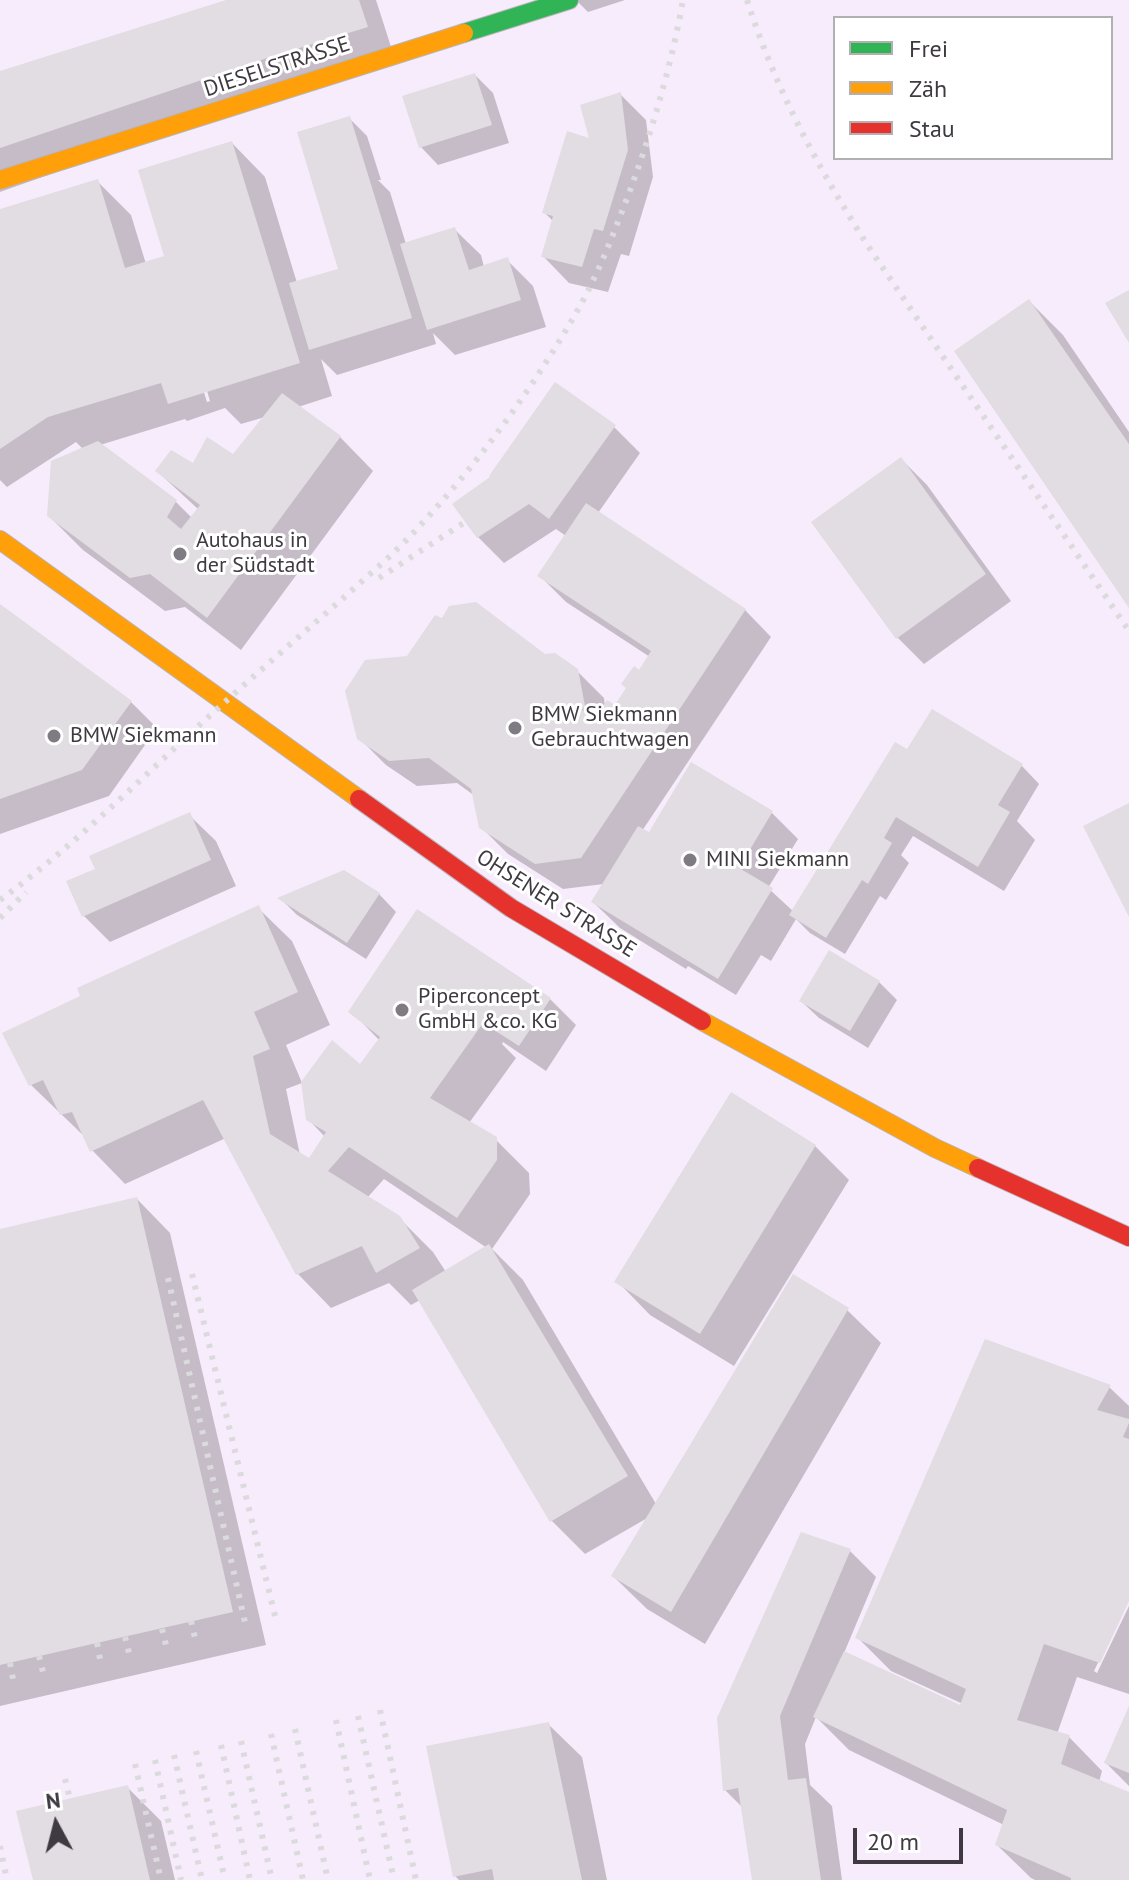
<!DOCTYPE html>
<meta charset="utf-8">
<style>
body{margin:0}
#map{position:relative;width:1129px;height:1880px;overflow:hidden;background:#f9f5fa;font-family:"PT Sans",sans-serif}
canvas{display:block}
.legend{position:absolute;left:833px;top:16px;width:280px;height:144px;box-sizing:border-box;background:#fff;border:2px solid #b2b0b3;margin:0;padding:10px 14px;list-style:none;font-size:24px;color:#3f3a41}
.legend li{display:flex;align-items:center;gap:16px;height:40px}
.legend b{width:40px;border:2px solid #b2b0b3}
.north{position:absolute;left:16px;top:1784px;width:80px;height:80px;-webkit-text-stroke:6px #fff;paint-order:stroke;rotate:353deg;font-size:22px;font-weight:700;line-height:32px;text-align:center;color:#3f3a41}
.north::after{content:'';display:block;margin:auto;width:28px;height:36px;background:#3f3a41;clip-path:polygon(50% 0,100% 100%,50% 72%,0 100%)}
.scale{position:absolute;left:853px;top:1828px;width:110px;height:36px;box-sizing:border-box;border:4px solid #3f3a41;border-top:0;padding-left:10px;font-size:24px;line-height:28px;white-space:nowrap;color:#3f3a41;-webkit-text-stroke:6px #fff;paint-order:stroke}
</style>
<div id="map">
<canvas width="1129" height="1880"></canvas>
<ul class="legend">
<li><b style="height:10px;background:#30b455"></b>Frei</li>
<li><b style="height:10px;background:#ff9f0a"></b>Zäh</li>
<li><b style="height:10px;background:#e5322d"></b>Stau</li>
</ul>
<div class="north">N</div>
<div class="scale">20 m</div>
</div>
<script>
const context = document.querySelector('canvas').getContext('2d');
context.lineJoin = 'round';
function fillPath(path, color) {
  context.fillStyle = color;
  context.fill(path, 'evenodd');
}
function strokePath(path, color, width, dash) {
  context.strokeStyle = color;
  context.lineWidth = width;
  context.lineCap = dash ? 'butt' : 'round';
  context.setLineDash(dash || []);
  context.stroke(path);
}
function write(font, color, halo, rows, align = 'center') {
  context.font = font + ' "PT Sans",sans-serif';
  context.lineWidth = 6;
  context.setLineDash([]);
  context.textBaseline = 'middle';
  context.strokeStyle = halo;
  context.fillStyle = color;
  for (const [text, x, y, turn = 0] of rows) {
    context.save();
    context.translate(x, y);
    context.rotate((+turn || 0) * Math.PI / 180);
    context.textAlign = isNaN(turn) ? turn : align;
    if (halo) context.strokeText(text, 0, 0);
    context.fillText(text, 0, 0);
    context.restore();
  }
}
const built = new Path2D(`
 M0,0H1129V1880H0ZM835,18H1111V158H835Z`);
const shadow = new Path2D(`
 M232,0H376L393,53L0,192V73Z
 M576,0H625L588,12Z
 M475,75L493,93L509,143L438,165L421,147Z
 M620,94L646,120L653,177L629,256L621,254L608,292L569,283L543,256L554,222L544,212L592,141Z
 M349,118L367,136L381,180H378L390,192L406,244L454,229L481,255L484,267L507,260L533,286L546,327L455,355L433,333L436,344L337,375L321,359L332,396L298,407L340,437L373,471L241,650L185,607L165,611L83,550L49,516L83,449L76,442L7,487L0,480V211L98,182L131,215L146,264L164,259L232,143L265,177L297,283L340,270ZM168,277H173L210,401L207,402ZM225,408L241,424L265,417L234,457L194,466L157,471L199,510L192,518L176,502L100,445L185,419L187,421Z
 M1029,301L1063,335L1129,432V604Z
 M614,427L640,453L598,513L745,610L771,637L642,831L649,835L772,813L798,839L768,888L794,912L908,752L932,712L1022,766L1039,784L1017,821L1035,840L1004,891L913,836L901,855L909,863L886,900L880,896L845,954L810,933L796,919L771,961L761,955L736,995L688,966L686,969L620,928L593,902L604,884L563,889L508,854L481,827L475,796L457,783L417,786L386,765L359,738L544,656L577,671L604,698L605,706L615,708L650,657L566,602L540,576L566,536L556,529L504,563L478,537Z
 M901,459L927,485L1011,601L924,664L898,638L814,523Z
 M0,606L131,702L157,728L109,796L0,834Z
 M189,815L216,841L236,886L110,942L84,916L97,870Z
 M379,894L396,912L366,959L297,915L281,899Z
 M258,908L292,941L330,1025L286,1045L302,1083L286,1089L300,1155L309,1160L325,1137L308,1119L361,1067L380,1041L351,1011L418,912L550,999L576,1025L546,1071L503,1042L502,1044L516,1058L469,1123L495,1139L529,1173L530,1194L492,1249L523,1280L656,1504L847,1310L881,1343L705,1644L647,1609L613,1576L649,1517L585,1554L552,1521L420,1300L411,1305L389,1283L331,1308L298,1274L226,1138L125,1184L92,1150L87,1139L31,1085ZM384,1179L487,1248L446,1272L433,1252L399,1218L367,1198Z
 M879,982L897,1000L868,1048L819,1018L801,1001Z
 M732,1095L815,1146L849,1180L734,1366L650,1315L617,1281Z
 M137,1199L170,1233L266,1645L0,1706V1231Z
 M1109,1387L1129,1406V1597L1094,1671L1097,1673L1129,1606V1694L1077,1677L1057,1734L1069,1737L1102,1771L1099,1782L1129,1794V1880H1035L1031,1878L997,1845L1004,1825L849,1750L816,1717L805,1744L810,1785L832,1806L842,1880H754L743,1808L725,1790L850,1551L876,1577L844,1653L961,1708L963,1704L891,1671L857,1637Z
 M1129,1711V1786L1106,1763Z
 M548,1724L582,1757L607,1880H459L455,1876Z
 M127,1787L161,1821L175,1880H35Z`);
const building = new Path2D(`
 M226,0H359L368,27L267,58L0,148V71Z
 M475,73L492,125L419,148L402,96Z
 M621,92L628,150L603,231L594,229L582,267L541,257L553,216L542,213L567,131L589,138L580,105Z
 M350,116L412,318L309,350L289,283L338,269L297,132Z
 M232,141L300,363L168,404L161,383L48,417L0,449V209L98,179L125,268L164,256L138,170Z
 M455,227L469,270L508,257L521,300L427,330L400,244Z
 M1129,290V343L1105,303Z
 M1029,299L1129,444V608L954,351Z
 M555,382L616,425L549,519L529,504L477,538L452,504L490,477L489,476Z
 M282,393L341,436L207,618L150,574L130,578L47,516L51,461L98,441L177,500L167,517L181,529L200,505L155,471L171,450L193,463L207,437L233,454Z
 M901,457L986,574L896,639L811,522Z
 M586,503L746,609L581,858L535,864L479,828L471,789L429,758L389,761L357,739L345,691L365,660L407,656L435,615L442,618L449,606L476,602L545,654L555,653L578,669L585,706L582,710L594,719L607,700L615,705L626,688L621,684L634,666L639,670L651,651L537,576Z
 M0,604L132,701L82,770L0,799Z
 M932,709L1023,764L998,805L1010,812L978,867L896,817L884,838L892,843L868,884L862,880L826,938L789,915L895,742L907,749Z
 M691,762L773,811L739,868L773,888L718,979L591,902L638,826L649,832Z
 M1129,803V917L1083,826Z
 M190,812L211,860L82,917L66,881L95,869L89,856Z
 M344,870L380,893L347,943L277,898Z
 M259,905L298,992L254,1012L270,1049L253,1056L270,1134L309,1158L326,1132L306,1120L301,1082L332,1040L360,1064L380,1037L348,1012L417,909L551,998L519,1046L483,1023L430,1098L497,1137V1160L457,1218L349,1147L328,1171L400,1216L420,1248L376,1273L362,1246L296,1275L203,1100L90,1152L72,1112L60,1115L43,1080L29,1086L2,1033L80,996L77,988Z
 M829,950L880,981L850,1031L799,1001Z
 M731,1092L816,1145L700,1334L614,1282Z
 M137,1197L233,1612L0,1665V1229Z
 M489,1244L628,1476L550,1522L412,1290Z
 M793,1274L849,1308L671,1612L611,1576Z
 M985,1339L1111,1385L1097,1410L1129,1419V1423L1123,1437L1129,1439V1601L1100,1663L1044,1644L1017,1720L1070,1735L1061,1764L1129,1792V1880H1071V1878L995,1845L1007,1810L813,1717L844,1651L960,1705L966,1689L855,1638Z
 M801,1532L851,1549L780,1716L788,1780L806,1778L821,1880H752L738,1788L723,1791L717,1718Z
 M1129,1706V1773L1104,1763Z
 M549,1722L582,1880H494L492,1869L453,1877L426,1746Z
 M128,1785L150,1880H33L16,1811Z`);
const fast = new Path2D(`
 M464,33L569,0`);
const slow = new Path2D(`
 M0,180L464,33
 M0,540L359,799
 M702,1021L935,1148L978,1168`);
const jam = new Path2D(`
 M359,799L511,908L702,1021
 M978,1168L1129,1237`);
const rail = new Path2D(`
 M747,0C775,88 818,168 868,246L1129,631
 M379,578L465,522
 M0,900C82,840 151,768 226,701C264,667 302,634 340,601C365,578 392,556 415,531C477,465 531,391 576,313C594,282 608,248 621,214C648,145 670,73 683,0
 M0,918L26,892
 M192,1274L276,1620
 M168,1278L246,1627
 M191,1621L195,1638
 M162,1629L166,1645
 M125,1637L129,1653
 M97,1643L100,1659
 M39,1656L43,1672
 M10,1663L13,1679
 M380,1710L416,1880
 M358,1716L394,1880
 M336,1720L370,1880
 M295,1729L328,1880
 M271,1734L303,1880
 M241,1741L272,1880
 M221,1745L250,1880
 M196,1751L225,1880
 M174,1755L202,1880
 M155,1760L181,1880
 M135,1764L161,1880
 M65,1779L70,1799
 M0,1846L7,1880`);
const markers = [
 [180,554,8,"#807b82"],
 [515,728,8,"#807b82"],
 [54,736,8,"#807b82"],
 [690,860,8,"#807b82"],
 [402,1010,8,"#807b82"]
];
const streetNames = [
 ["DIESELSTRASSE",277,67,-18],
 ["OHSENER STRASSE",556,904,32]
];
const poiNames = [
 ["Autohaus in",196,541],
 ["der Südstadt",196,566],
 ["BMW Siekmann",531,715],
 ["Gebrauchtwagen",531,740],
 ["BMW Siekmann",70,736],
 ["MINI Siekmann",706,860],
 ["Piperconcept",418,997],
 ["GmbH &co. KG",418,1022]
];
fillPath(built, '#f7ecfb');
fillPath(shadow, '#0003');
fillPath(building, '#e1dde2');
strokePath(fast, '#b9b5bb', 20);
strokePath(slow, '#b9b5bb', 20);
strokePath(jam, '#b9b5bb', 20);
strokePath(fast, '#30b455', 18);
strokePath(slow, '#ff9f0a', 18);
strokePath(jam, '#e5322d', 18);
strokePath(rail, '#dbdadc', 6, [4, 8]);
for (const [x, y, r, color] of markers) {
  const dot = new Path2D();
  dot.arc(x, y, r, 0, 2 * Math.PI);
  context.fillStyle = color;
  context.fill(dot);
  strokePath(dot, '#fff', 3);
}
write('22px', '#3f3a41', '#fff', streetNames);
write('22px', '#3f3a41', '#fff', poiNames, 'left');
</script>
